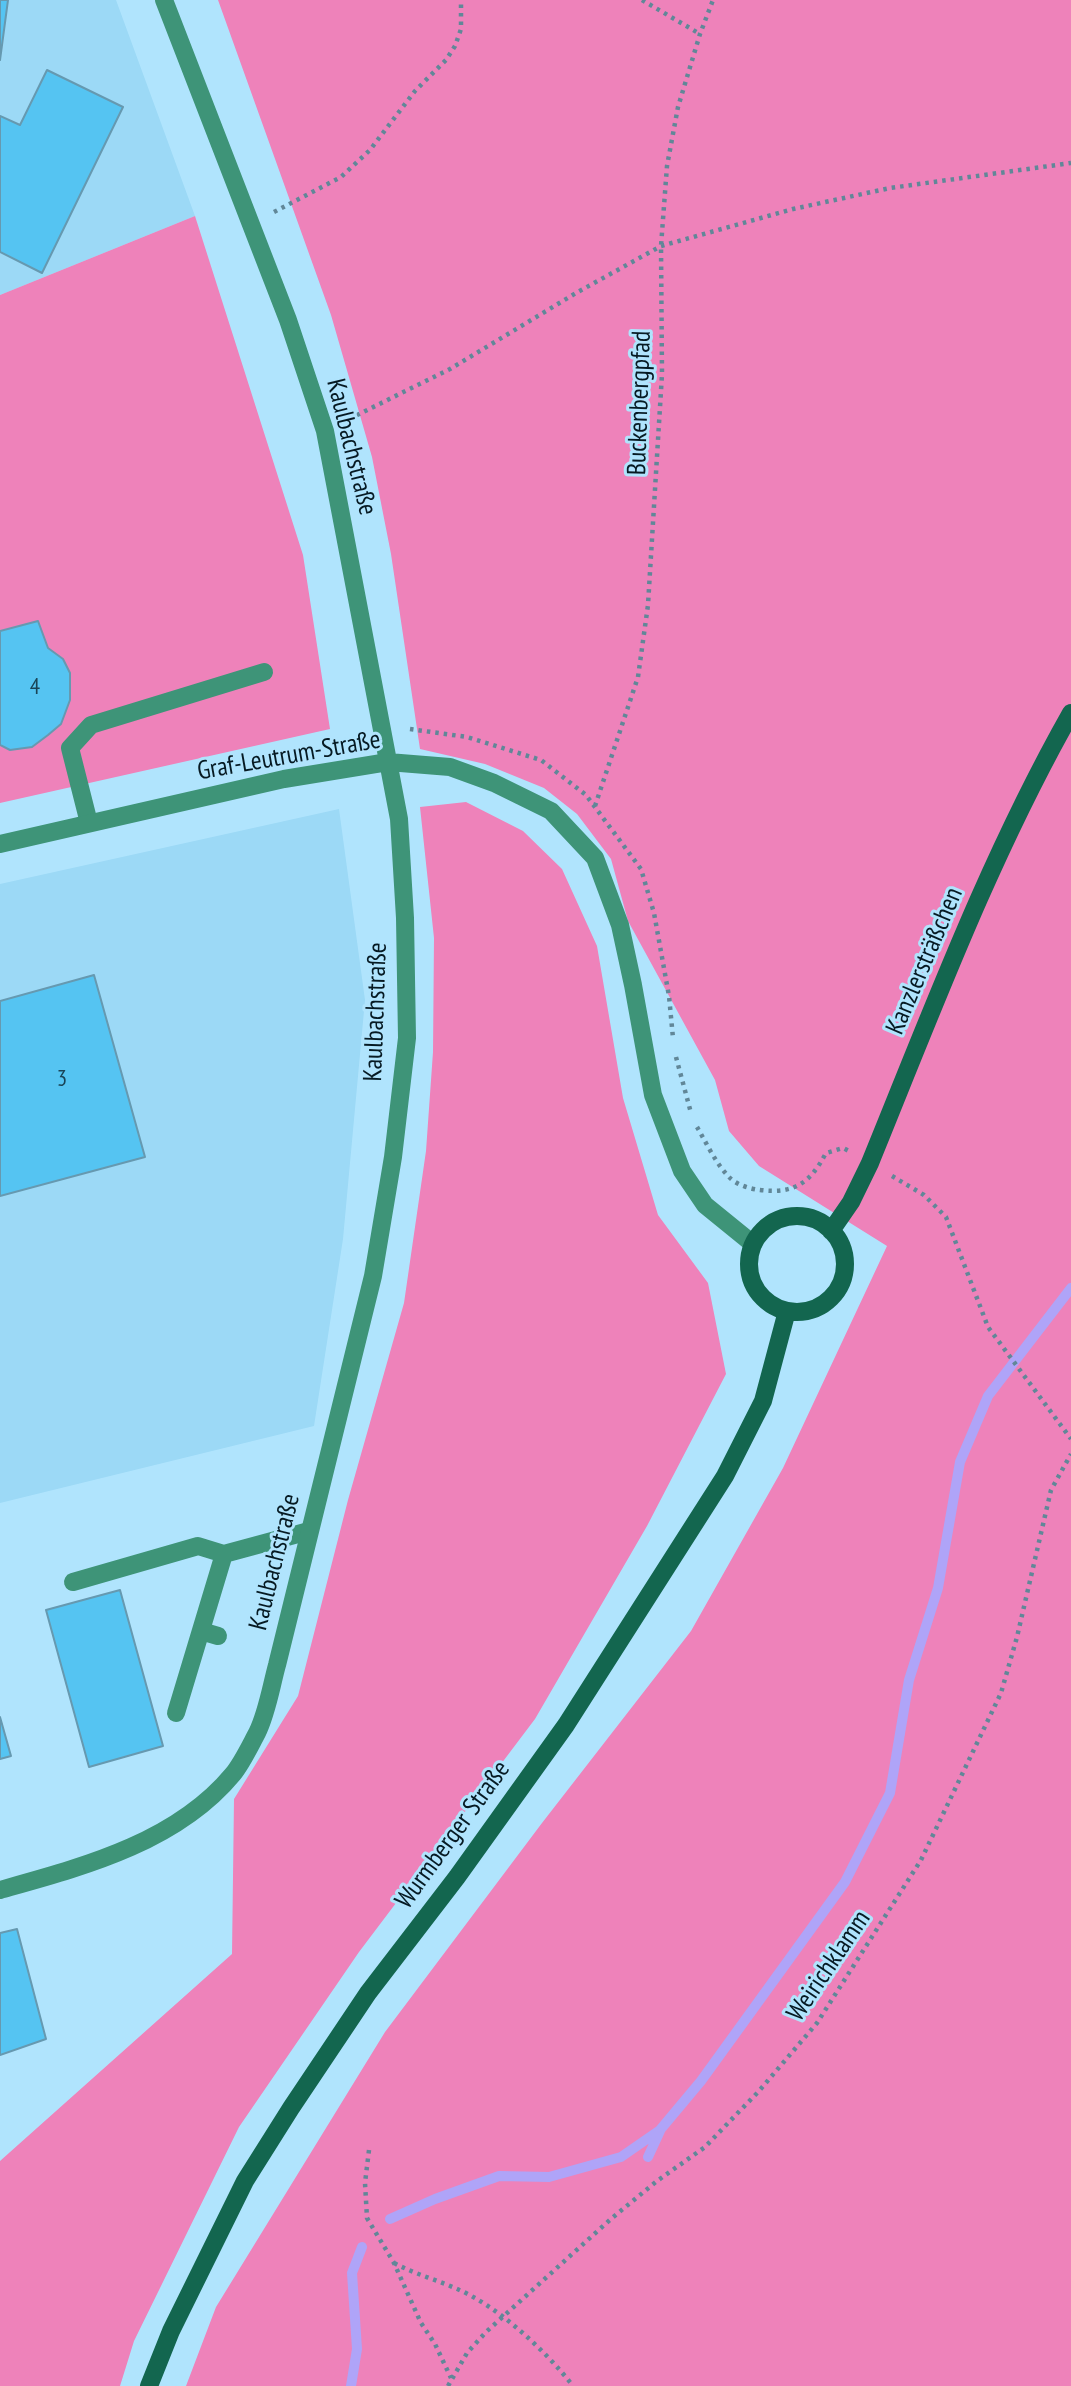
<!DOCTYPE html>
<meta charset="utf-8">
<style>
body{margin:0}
canvas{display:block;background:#b0e4fd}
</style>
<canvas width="1071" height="2386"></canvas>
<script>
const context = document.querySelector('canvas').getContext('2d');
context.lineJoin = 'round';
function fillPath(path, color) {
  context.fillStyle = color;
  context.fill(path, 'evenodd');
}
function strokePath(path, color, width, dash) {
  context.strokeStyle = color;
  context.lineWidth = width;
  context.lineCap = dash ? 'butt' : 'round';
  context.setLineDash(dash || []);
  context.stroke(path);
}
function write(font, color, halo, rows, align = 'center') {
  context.font = font + ' "PT Sans Narrow",sans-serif';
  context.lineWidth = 6;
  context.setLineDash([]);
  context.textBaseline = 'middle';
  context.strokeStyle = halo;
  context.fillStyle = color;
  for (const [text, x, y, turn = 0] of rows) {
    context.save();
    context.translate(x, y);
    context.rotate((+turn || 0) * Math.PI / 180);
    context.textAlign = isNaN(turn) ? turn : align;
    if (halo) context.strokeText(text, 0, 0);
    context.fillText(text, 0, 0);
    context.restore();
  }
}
const built = new Path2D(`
 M0,0H116L195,216L0,295Z
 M339,809L365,1000L343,1239L314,1426L0,1503V884Z`);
const green = new Path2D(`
 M218,0H1071V2386H186L216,2307L385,2032L542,1823L691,1631L783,1468L887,1246L759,1166L729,1131L715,1080L628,921L611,859L577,814L544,788L485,764L420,749L391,554L372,457L331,315Z
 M195,216L303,555L330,729L0,803V295Z
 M466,802L523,831L562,869L597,946L623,1098L658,1215L708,1283L726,1374L647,1526L535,1719L359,1952L239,2127L134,2341L120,2386H0V2161L232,1954L234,1799L298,1696L348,1500L404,1303L426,1151L433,1052L434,938L420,807Z`);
const stream = new Path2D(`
 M648,2157L660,2131
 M390,2219L435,2199L499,2176L549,2177L621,2157L660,2130L701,2081L845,1882L890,1793L909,1680L938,1588L960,1462L988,1396L1071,1288
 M351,2386L357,2349L352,2273L362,2247`);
const building = new Path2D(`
 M0,0H8L0,60Z
 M47,70L123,107L42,273L0,252V116L20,125Z
 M38,621L48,648L63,659L70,673V700L61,724L48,735L32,747L10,750L0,745V631Z
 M94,975L145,1157L0,1196V1001Z
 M120,1590L163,1746L89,1767L46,1610Z
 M0,1717L11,1756L0,1759Z
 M17,1929L46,2039L0,2055V1933Z`);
const path = new Path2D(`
 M642,0L700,34
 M274,212L341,177L370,150L415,91L446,60L455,46L461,29V0
 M349,419L450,369L576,293L661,246L793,209L890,188L1071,163
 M410,729L467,737L541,760L586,795L641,869L654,913L669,996L673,1038
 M595,806L638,677L648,605L662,374L661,246L667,166L678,107L700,34L713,0
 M676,1057L691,1113
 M697,1127C707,1144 716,1164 730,1178C737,1185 751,1189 760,1190C795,1194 810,1183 826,1153L843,1148L849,1151
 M892,1176L924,1195L946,1217L988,1327L1071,1439
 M369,2150L365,2183L367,2218L394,2263L421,2323L435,2344L451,2378
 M394,2263C415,2274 434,2279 455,2288C498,2306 545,2350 573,2386
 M448,2386L467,2353L486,2332L612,2218L657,2181L705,2147L759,2091L817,2023L921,1860L1001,1693L1017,1637L1051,1490L1071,1454`);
const lane = new Path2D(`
 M89,823L70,748L91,725L264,672
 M73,1582L198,1546L224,1554
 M201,1631L218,1636
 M176,1713L224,1554L309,1531`);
const street = new Path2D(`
 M0,844L284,779L388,762L450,767L494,783L551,811L595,858L620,925L633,985L653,1095L682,1171L705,1205L753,1244
 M0,1890C82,1867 176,1843 233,1774C242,1763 250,1746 257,1733C267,1713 271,1687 277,1665L373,1276L393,1157L407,1038L405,918L399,819L325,431L288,320L164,0`);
const secondary = new Path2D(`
 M749 1264a48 48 0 1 1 96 0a48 48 0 1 1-96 0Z
 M831,1231L851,1202L870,1163C932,1011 990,856 1071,713
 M149,2386L171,2331L245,2181L291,2108L368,1993L457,1877L566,1725L725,1476L763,1401L787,1311`);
const numberNames = [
 ["4",35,687],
 ["3",62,1079]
];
const streetNames = [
 ["Buckenbergpfad",640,403,-88],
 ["Kaulbachstraße",351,447,76],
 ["Graf-Leutrum-Straße",289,756,-10],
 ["Kanzlersträßchen",925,961,-67],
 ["Kaulbachstraße",376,1012,-88],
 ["Kaulbachstraße",275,1562,-76],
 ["Wurmberger Straße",453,1835,-54],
 ["Weirichklamm",829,1966,-56]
];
fillPath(built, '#9cd9f6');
fillPath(green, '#ee82ba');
strokePath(stream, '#afa4f8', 10);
fillPath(building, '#55c4f2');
strokePath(building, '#6699b0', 2);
strokePath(path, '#618798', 4.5, [3.5, 5]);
strokePath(lane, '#3e9478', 18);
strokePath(street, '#3e9478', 18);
strokePath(secondary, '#13664f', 18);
write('23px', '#1a4457', null, numberNames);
write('26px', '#061a23', '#b0e4fd', streetNames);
</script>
